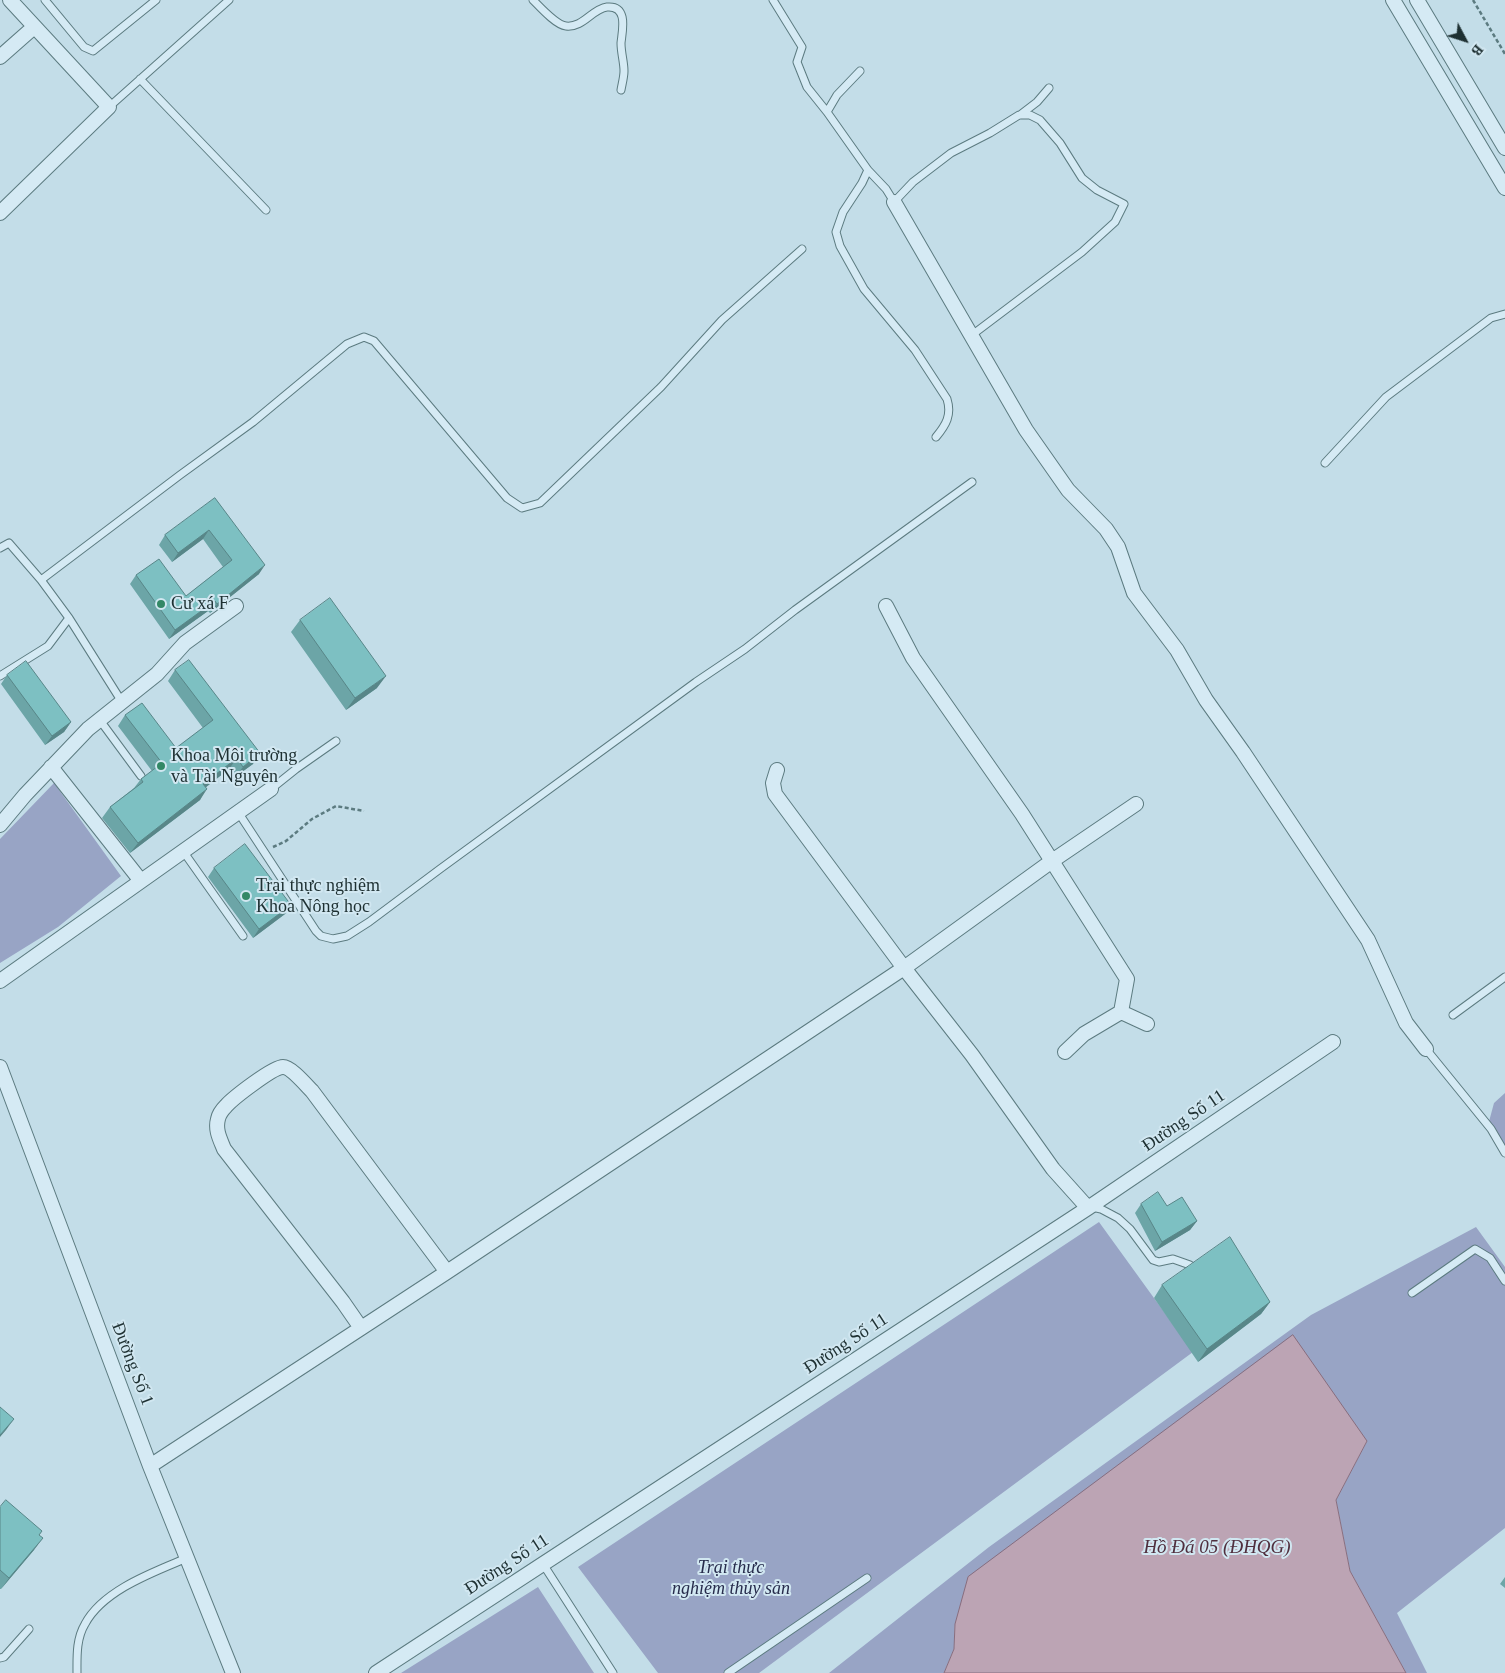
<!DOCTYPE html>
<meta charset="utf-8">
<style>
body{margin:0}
#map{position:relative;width:1505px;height:1673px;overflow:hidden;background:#c3dde8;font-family:"Times New Roman",serif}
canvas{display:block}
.north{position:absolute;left:1440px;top:15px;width:50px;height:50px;-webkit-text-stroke:4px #d1e7f1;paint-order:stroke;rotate:130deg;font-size:14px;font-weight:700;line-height:20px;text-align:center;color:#1e3032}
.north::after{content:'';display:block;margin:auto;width:18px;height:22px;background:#1e3032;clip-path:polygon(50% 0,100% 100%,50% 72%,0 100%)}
</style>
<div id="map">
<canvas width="1505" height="1673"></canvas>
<div class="north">B</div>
</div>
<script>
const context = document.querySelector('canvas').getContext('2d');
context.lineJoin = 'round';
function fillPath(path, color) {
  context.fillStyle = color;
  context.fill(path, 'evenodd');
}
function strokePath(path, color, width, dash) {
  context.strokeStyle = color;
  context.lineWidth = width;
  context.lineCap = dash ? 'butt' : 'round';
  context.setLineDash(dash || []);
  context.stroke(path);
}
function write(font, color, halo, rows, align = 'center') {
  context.font = font + ' "Times New Roman",serif';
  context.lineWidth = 4;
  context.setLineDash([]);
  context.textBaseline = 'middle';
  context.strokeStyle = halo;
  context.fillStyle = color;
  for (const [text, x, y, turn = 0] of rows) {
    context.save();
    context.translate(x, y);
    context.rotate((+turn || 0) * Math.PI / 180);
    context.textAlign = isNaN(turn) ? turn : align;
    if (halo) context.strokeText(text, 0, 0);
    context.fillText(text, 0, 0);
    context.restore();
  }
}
const green = new Path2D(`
 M54,783L121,876L58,927L0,963V839Z
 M1505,1093V1155L1487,1129L1494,1103Z
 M1099,1222L1193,1352L759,1673H658L578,1567Z
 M1476,1227L1505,1267V1528L1397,1613L1427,1673H1406L1350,1571L1336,1500L1367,1441L955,1624L954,1649L944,1673H829L989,1547L1311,1315Z
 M538,1587L594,1673H401Z`);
const water = new Path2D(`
 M1293,1335L1367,1441L1336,1500L1350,1571L1406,1673H944L954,1649L955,1624L968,1577Z`);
const path = new Path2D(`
 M1473,0L1505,54
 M273,847L286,841L312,819L336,806L364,811`);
const lane = new Path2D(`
 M45,0L84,47L93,51L156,0
 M533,0C540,7 556,25 566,26C583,28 592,9 607,7C629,5 622,32 621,43C621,53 624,62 624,71C624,77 622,84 621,90
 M773,0L802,47L797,62L807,87L827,112
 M860,71L837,95L827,112L868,170L886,189L894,202L913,182L951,153L990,133L1019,115H1030L1040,120L1060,143L1082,178L1097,190L1124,204L1115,222L1082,252L972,335
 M140,79L266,210
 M109,107L229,0
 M1020,115L1037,102L1049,88
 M868,170L862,183L843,212L836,232L840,246L864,289L915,350L947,399C952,415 946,425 936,437
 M1325,463L1386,397L1491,318L1505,314
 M0,548L9,543L41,580L180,475L253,422L347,344L364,337L374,341L507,498L522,508L540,503L661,387L722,320L802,249
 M41,580L69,618
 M0,676L48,646L69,618L122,702
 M99,719L141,776
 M271,789L296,769L336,741
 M238,812L316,931L321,936L333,939L347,936L369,922L440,869L696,682L745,649L795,610L972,482
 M183,851L243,936
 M1453,1015L1505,977
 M1426,1049L1491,1129L1505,1153
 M1092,1207L1101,1209L1118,1218L1130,1229L1153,1260L1159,1262L1173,1259L1190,1265
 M1412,1293L1475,1249L1490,1258L1505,1281
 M543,1564L613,1673
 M0,1658L4,1657L29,1629
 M77,1673C77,1657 76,1639 85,1624C103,1590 154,1572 187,1558
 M728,1673L867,1578`);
const street = new Path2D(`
 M1393,0L1505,188
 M1417,0L1505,148
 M0,57L34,27
 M894,202L1026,430L1068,490L1106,529L1118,547L1134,593L1177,650L1206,700L1243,752L1368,940L1406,1023L1426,1049
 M0,213L109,107L10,0
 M886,606L913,658L1022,814L1127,979L1121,1012L1147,1024
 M51,767L141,881
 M777,770L773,783L775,794L904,968L972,1055L1053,1169L1088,1208
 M0,825L25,795L88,729L157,674L185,643L236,606
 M0,981L271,789
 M1065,1052L1084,1034L1121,1012
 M0,1067L150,1466L233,1673
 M361,1328L343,1302L224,1149C220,1139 215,1130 218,1119C219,1114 222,1110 226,1106C233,1098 273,1067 283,1067C291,1067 306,1085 312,1091L447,1272
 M150,1466L447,1272L904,968L1052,861L1136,804
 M376,1673L1088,1208L1333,1042`);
const wall = new Path2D(`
 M215,498L259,574L210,613L208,611L169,639L130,584L136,575L186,596L223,567L203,539L172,562L159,545L165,535Z
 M300,620L377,688L346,710L291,632Z
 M175,670L253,764L235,777L229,769L206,787L200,800L130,853L102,818L110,807L134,788L141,779L152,771L118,726L125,715L176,748L203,728L168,681Z
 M7,675L71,722L64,732L45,745L1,684Z
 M214,868L291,905L285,914L253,938L208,877Z
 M1141,1204L1167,1206L1197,1221L1190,1230L1155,1251L1135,1213Z
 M1162,1285L1270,1302L1261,1314L1198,1362L1154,1298Z
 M0,1507L42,1531L39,1535L34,1550L1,1589H0Z
 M1505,1577V1588L1500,1584Z`);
const shadedWall = new Path2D(`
 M209,530L203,539L172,562L178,553Z
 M265,565L259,574L210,613L217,604Z
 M215,601L208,611L169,639L175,630Z
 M386,676L377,688L346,710L355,698Z
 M71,722L64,732L45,745L52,736Z
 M260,753L253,764L235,777L243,767Z
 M237,758L229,769L196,795L203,784Z
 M207,789L200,800L130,853L138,843Z
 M291,905L285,914L253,938L259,929Z
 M1197,1221L1190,1230L1155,1251L1162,1242Z
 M1270,1302L1261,1314L1198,1362L1207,1349Z
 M14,1419L6,1430L0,1437V1435Z
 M43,1538L34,1550L1,1589L9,1578Z`);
const building = new Path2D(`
 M215,498L265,565L217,604L215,601L175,630L136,575L159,559L186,596L232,560L209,530L178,553L165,535Z
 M330,598L386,676L355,698L300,620Z
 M189,660L260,753L243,767L237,758L203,784L207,789L138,843L110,807L143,782L141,779L162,763L125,715L142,703L176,748L213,720L175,670Z
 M26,661L71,722L52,736L7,675Z
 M245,844L291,905L259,929L214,868Z
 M1158,1192L1167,1206L1182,1197L1197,1221L1162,1242L1141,1204Z
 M1230,1237L1270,1302L1207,1349L1162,1285Z
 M0,1407L14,1419L0,1435Z
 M6,1500L42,1531L39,1535L43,1538L9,1578L0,1570V1507Z`);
const markers = [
 [161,604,5,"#386"],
 [161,766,5,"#386"],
 [246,896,5,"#386"]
];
const poiNames = [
 ["Cư xá F",171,604],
 ["Khoa Môi trường",171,756],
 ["và Tài Nguyên",171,777],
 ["Trại thực nghiệm",256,886],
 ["Khoa Nông học",256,907]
];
const streetNames = [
 ["Đường Số 11",1184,1121,-34],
 ["Đường Số 11",846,1344,-33],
 ["Đường Số 1",132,1364,69],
 ["Đường Số 11",507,1565,-33]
];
const parkNames = [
 ["Trại thực",731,1568],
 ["nghiệm thủy sản",731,1589]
];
const waterNames = [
 ["Hồ Đá 05 (ĐHQG)",1217,1548]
];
fillPath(green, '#98a4c5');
fillPath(water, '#bca4b4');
strokePath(water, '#886d7e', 1);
strokePath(lane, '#5c7b80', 9);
strokePath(street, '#5c7b80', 16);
strokePath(path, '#5c7b80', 2.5, [4, 2.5]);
strokePath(lane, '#d5eaf4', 7);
strokePath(street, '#d5eaf4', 14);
fillPath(wall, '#6ca5a7');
fillPath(shadedWall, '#588688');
fillPath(building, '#7dc0c2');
strokePath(building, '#588688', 1);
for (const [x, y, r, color] of markers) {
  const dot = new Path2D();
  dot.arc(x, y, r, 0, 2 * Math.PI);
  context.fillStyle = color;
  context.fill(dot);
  strokePath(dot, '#d1e7f1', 2);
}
write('18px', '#1e3032', '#d1e7f1', poiNames, 'left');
write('18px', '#1e3032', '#d1e7f1', streetNames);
write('italic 18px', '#272c4c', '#d1e7f1', parkNames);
write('italic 19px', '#502f3e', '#d1e7f1', waterNames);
</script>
